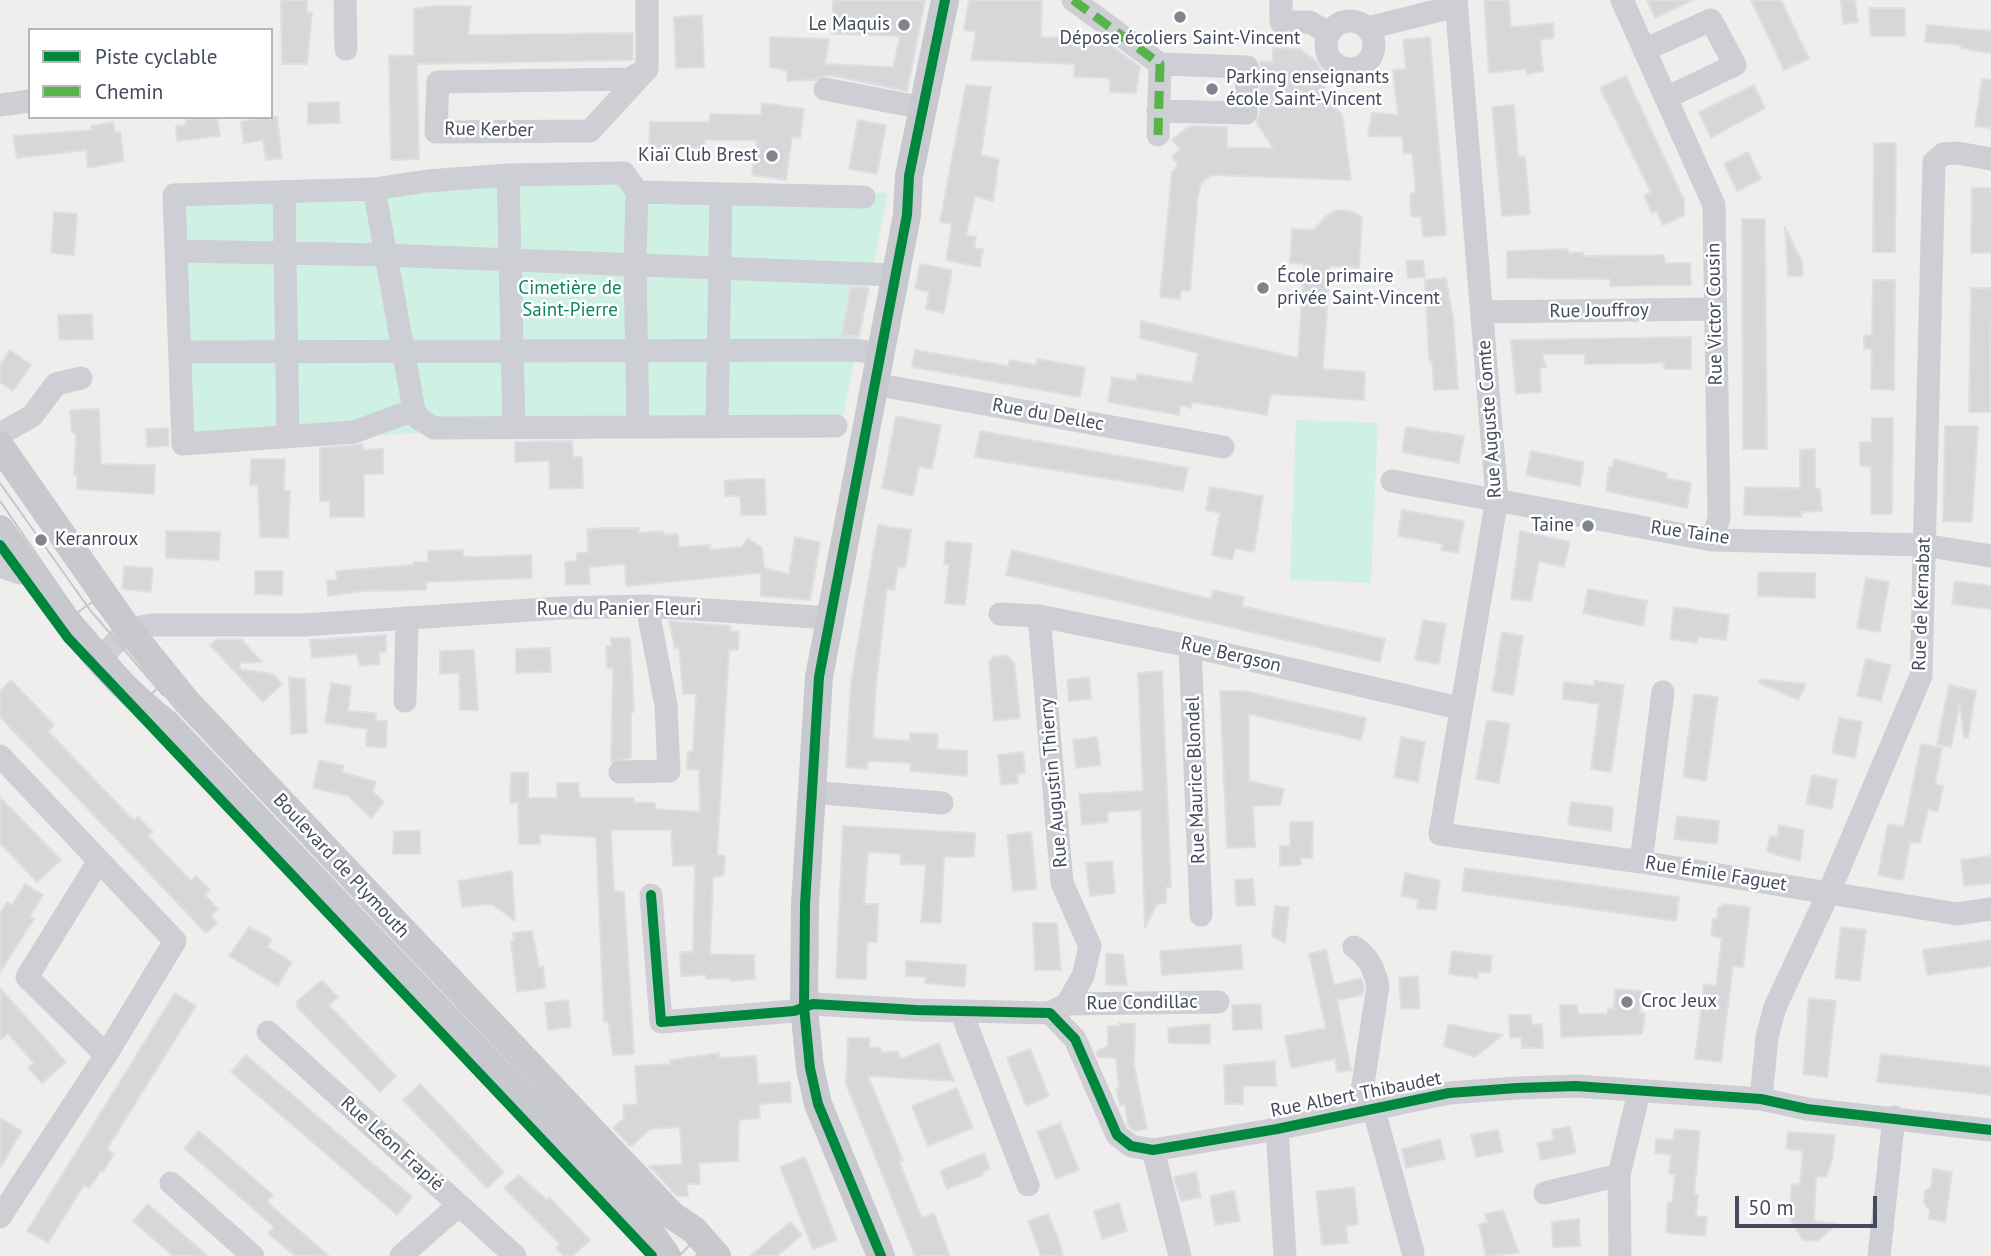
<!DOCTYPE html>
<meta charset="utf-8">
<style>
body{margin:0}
#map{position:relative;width:1991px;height:1256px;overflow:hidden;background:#efeeed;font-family:"PT Sans",sans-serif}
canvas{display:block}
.legend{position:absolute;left:28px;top:28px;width:245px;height:91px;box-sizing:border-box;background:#fff;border:2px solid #b4b7be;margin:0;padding:9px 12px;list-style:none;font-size:21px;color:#434b5c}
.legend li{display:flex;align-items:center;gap:14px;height:35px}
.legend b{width:35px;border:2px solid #b4b7be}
.scale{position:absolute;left:1735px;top:1196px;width:142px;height:32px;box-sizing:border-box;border:4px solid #434b5c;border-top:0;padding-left:9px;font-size:21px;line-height:24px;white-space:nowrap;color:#434b5c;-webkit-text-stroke:5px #fff;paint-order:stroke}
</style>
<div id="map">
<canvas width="1991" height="1256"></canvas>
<ul class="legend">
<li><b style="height:9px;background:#00873e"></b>Piste cyclable</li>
<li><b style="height:9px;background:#57b448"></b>Chemin</li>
</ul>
<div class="scale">50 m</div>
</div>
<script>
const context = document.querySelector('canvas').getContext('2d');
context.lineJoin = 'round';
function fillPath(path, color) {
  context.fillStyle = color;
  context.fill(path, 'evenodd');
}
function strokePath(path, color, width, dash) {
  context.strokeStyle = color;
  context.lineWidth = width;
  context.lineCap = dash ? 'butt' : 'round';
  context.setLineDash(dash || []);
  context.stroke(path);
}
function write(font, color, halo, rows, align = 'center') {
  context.font = font + ' "PT Sans",sans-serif';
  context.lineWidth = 5;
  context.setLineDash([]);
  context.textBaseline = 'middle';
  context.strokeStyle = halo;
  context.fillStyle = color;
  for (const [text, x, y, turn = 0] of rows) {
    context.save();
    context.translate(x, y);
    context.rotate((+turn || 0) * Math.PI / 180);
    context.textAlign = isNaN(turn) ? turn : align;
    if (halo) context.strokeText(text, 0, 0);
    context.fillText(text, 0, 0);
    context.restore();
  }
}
const green = new Path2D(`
 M459,171L639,185L888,193L840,431L430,432L178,449L168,189L375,182Z
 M1296,420L1378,423L1371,583L1290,580Z`);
const building = new Path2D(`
 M281,0H307V13H312L307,64H282Z
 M833,0H925L907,91L828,75L814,80L787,81V71L770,67V37L829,39L825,64L893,67L900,36L832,34Z
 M969,0H1042L1041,37L1096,39V34L1140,67L1136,93L1110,92V78L1074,77L1075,64L971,60L976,32L964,30Z
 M1484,0H1509L1511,27L1553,23L1554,38L1540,40L1543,71L1527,74L1526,69L1489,73Z
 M1647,0H1693L1655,18Z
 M1751,0H1781L1809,59L1784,70Z
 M1841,0H1855L1858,22L1843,24Z
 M434,6H471L468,35L633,33V60L417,64L419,159L391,160L389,56L414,55V9Z
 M1869,8H1905V36H1871Z
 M702,15L704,67L676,68L674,17Z
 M1927,25L1991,31V53L1960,48L1961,45L1925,42Z
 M1430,37L1446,235L1423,237L1421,217L1411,216L1410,198L1411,193H1415V183L1412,153L1404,154L1402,137L1368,136L1372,113L1398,115L1393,70L1406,69L1403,40Z
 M1273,48L1300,49L1318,63L1325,77V99L1342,114L1351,180L1211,175L1201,184L1198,195L1190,291L1181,290L1180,299L1160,297L1172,172L1178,165L1172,157L1180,149L1172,140L1189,126L1227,127V148H1273L1256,122L1260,113V61L1273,62Z
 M1626,76L1684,200V215L1663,225L1657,211L1652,213L1644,196L1651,192L1600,88Z
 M1982,79L1991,80V128L1975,126Z
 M966,85L991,87L981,155L999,159L993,201L975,196L966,235L976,237L974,248L983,249L980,267L946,260L952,224L940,222Z
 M1754,85L1765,108L1711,138L1699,112Z
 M339,102L340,123L308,124V103Z
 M762,103L804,109L800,138L792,137L786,180L752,175L757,140H705V149L649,148L650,122H710V114L761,115Z
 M1514,105L1518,157L1525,156L1530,214L1502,216L1492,107Z
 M217,117L220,136L177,141L176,126L186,125V119Z
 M262,117H277L282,158L266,160L263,140L244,143L241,122Z
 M858,120L886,125L877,174L849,169Z
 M113,122L115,133L120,132L124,161L88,168L86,150L17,158L13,136L92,130L91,126Z
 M1874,143H1896L1895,252H1873Z
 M1748,152L1761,179L1737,191L1724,164Z
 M1972,188H1991V253H1971Z
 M1338,210L1350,211L1362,217L1359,268L1330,266L1323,369L1365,372L1364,400L1271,394L1267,415L1192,402L1191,408L1180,405L1179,415L1108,402L1112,377L1136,381L1137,374L1192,383L1198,353L1140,338L1141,321L1298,358L1304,264L1290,263L1292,229L1314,230L1326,216Z
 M54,212L77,214L74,255L51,253Z
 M1742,219H1765L1767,449H1743Z
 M1785,227L1802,262L1803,276H1788Z
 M1568,249V253L1583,252V256L1664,255L1665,263H1690L1691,285L1610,286V279L1507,278V251Z
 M1423,260L1425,277L1408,278L1406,261Z
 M920,264L952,270L944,313L926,309L929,292L915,289Z
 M1446,278L1453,318L1458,389L1434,390L1432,361L1429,362L1425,280Z
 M1873,280H1895L1894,390L1871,389L1872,349H1864V335H1872Z
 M851,287L869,288L859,336H841Z
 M1971,288H1991L1990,412H1969Z
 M92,314L93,339L59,340L58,315Z
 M1691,337V369H1664V363L1585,364V354H1542L1546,367L1540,368L1541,392L1516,394L1511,340Z
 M10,350L31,365L13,391L0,382V366Z
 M915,350L1008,366L1010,360L1036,365L1037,359L1085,367L1080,397L912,367Z
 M99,409L101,464L155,465L154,494L77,489V475H74L76,433H72L70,410Z
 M896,416L941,425L932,469L919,466L913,496L882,488Z
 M1872,418H1893L1892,514H1871V466H1860V442H1871Z
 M1945,426H1978L1972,522L1943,521Z
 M1406,427L1464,436L1459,463L1402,452Z
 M168,428L169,446L147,447L146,429Z
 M980,431L1188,468L1183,491L975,457Z
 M572,441L573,457H582L583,488L550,489L549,461L515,462V442Z
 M363,444V450L383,449V474H364V517H330V501H320V448Z
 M1815,449V489H1820L1822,511L1801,512V517L1744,515L1745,487L1800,488V450Z
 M1531,451L1584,462L1580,486L1526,475Z
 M251,459H285L284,491H290L288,538L260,537L258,485H250Z
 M1614,459L1667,473L1666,478L1691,483L1687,508L1606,491L1609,467L1612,468Z
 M740,479H765L766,515H741L740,496H725L724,481Z
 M1210,487L1263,496L1254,552L1235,548L1232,560L1212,555L1220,513L1206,510Z
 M1402,510L1464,521L1458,553L1441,550L1443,544L1398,536Z
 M878,525L911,530L905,568L898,566L894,590L887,589L876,686L873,738L910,741V733L938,734L937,749L967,751V776L910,771L911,763L868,761L867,769L846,767L851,683Z
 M607,528H639V533L663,531L664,535L678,534L679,547L710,545V550L741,547L748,538L762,548L764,568L789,574L795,537L820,542L810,600L761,596V573L626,586L625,564L589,567L590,584L566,585L565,562L577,561V553L588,552L587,529Z
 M166,531L220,532L219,560L166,558Z
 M1520,531L1570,542L1564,567L1539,561L1531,601L1511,599Z
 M946,541L972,544L965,605L945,603L949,565L944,564Z
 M463,550V556L473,557L531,555L532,578L426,582V590L363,591L328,596L327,580H337L336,571L414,565V562H428V551Z
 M1012,550L1211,599L1213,590L1244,597L1242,606L1385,639L1380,662L1006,575Z
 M124,566L153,568L151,592L122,589Z
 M255,571H283L282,595L255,594Z
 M1758,572L1815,573V598L1758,596Z
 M1866,578L1889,582L1880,632L1857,628Z
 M1955,581L1991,586V609L1952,604Z
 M1588,589L1647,601L1643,626L1583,613Z
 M1674,607L1729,615L1726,640L1698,637L1697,643L1670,639Z
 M1423,620L1446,624L1439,664L1415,660Z
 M669,621L730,626V631L739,632L738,650H729L717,855L725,856L724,875L713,877L710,954L754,955L755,979L730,981V978L706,979V975L681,976L680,952H693L695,865L673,866L671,830H611L614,891L624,892L634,1054L613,1055L608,1021L604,1022L596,837L540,834V844H519L518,802L510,803L511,773L528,772V798H557V783H578L580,798H634V802L655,803V809L700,812L699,770L687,769L688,752L693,751L696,694H683L679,648H675Z
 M1502,632L1523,636L1513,695L1492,691Z
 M386,635V652H379L380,664L360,666L357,654L312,658L310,640Z
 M611,638H630L634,712H631V758L611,762L613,668H607L606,646H611Z
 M217,639H241L262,662L240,663V669L273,674L282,684L263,702L210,645Z
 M550,648L551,672L516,673V649Z
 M474,650L478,710H460L459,673L440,674V651Z
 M1006,655L1014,662L1020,718L994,721L989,663L993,657Z
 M1866,659L1891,665L1881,701L1857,696Z
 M1162,671L1171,887H1166V903L1157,904L1145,928L1141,810L1107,812L1108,822L1082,825L1079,794L1143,791L1138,673Z
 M289,677L305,679L307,733L291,734Z
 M1089,677L1091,699L1069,701L1067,680Z
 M1760,679L1806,684L1798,700L1759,683Z
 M11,680L54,725L48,731L69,753L134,821L138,817L153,832L148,836L191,881L196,876L210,890L205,895L218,909L211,916L217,923L206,933L0,717V691Z
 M1595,681L1624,685L1611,772L1591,769L1599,704L1563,699L1564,682L1594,686Z
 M331,683L351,686L348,711L376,713V721H387L386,748L366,746L367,729L325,723Z
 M1949,685L1976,691L1968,738H1964L1960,703L1951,747L1937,744Z
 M1220,691H1245L1366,718L1361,740L1249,714V781L1284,789L1280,805L1253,806L1255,847L1227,848Z
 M1694,694L1718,697L1706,781L1683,777Z
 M1839,718L1862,722L1855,758L1832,753Z
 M1487,720L1510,724L1499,783L1476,779Z
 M1097,737L1101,765L1076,768L1073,740Z
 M1401,737L1425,742L1418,782L1394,777Z
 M1921,744L1942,748L1935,784L1943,786L1938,811L1928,809L1920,843L1910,842L1903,880L1878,875L1888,824L1904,827Z
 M1023,752L1025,773L1017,774L1018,783L1001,785L998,755Z
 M319,760L344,766L342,772L376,782L373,792L384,802L371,818L348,796L313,788Z
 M1812,775L1837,780L1832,809L1806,804Z
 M0,797L61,860L37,882L0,843Z
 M1571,802L1613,807L1611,831L1568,825Z
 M1677,816L1719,821L1717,844L1674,839Z
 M1290,822H1313L1312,858H1301V865L1280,866V846H1290Z
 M1779,825L1804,830L1800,861L1767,852L1770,836L1777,837Z
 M843,826L975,833L974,857H944L941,923L921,922L926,865L900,864L901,854L868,852L864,904H878L877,942H867L866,979L836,978Z
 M394,831H420V854H393Z
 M1031,832L1037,889L1013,891L1007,835Z
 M1991,856V883L1964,886L1961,860Z
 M1112,861L1115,893L1090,896L1086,863Z
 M1465,868L1679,897L1676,921L1462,891Z
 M512,871L515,921L492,904L462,907L458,881Z
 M1405,873L1440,880L1436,910L1417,908L1418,899L1401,896Z
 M1253,879L1255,905L1236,906L1235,880Z
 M25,884L43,895L30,916L34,919L0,972V913L7,902L12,905Z
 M1724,904L1750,907L1743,967L1733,966L1721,1062L1695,1059L1704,984L1716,986L1722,938L1711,936L1713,919L1717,918L1718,908Z
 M1275,906L1289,907L1285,943L1272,936Z
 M1033,923H1057L1061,970H1035Z
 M249,927L272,939L267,947L292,962L278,986L229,956Z
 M1841,927L1866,930L1860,981L1835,978Z
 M532,931L539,967L543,966L545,988L517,992L511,942L514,941L513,933Z
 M1991,940V966L1927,975L1923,950Z
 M1241,945L1243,969L1162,975L1160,951Z
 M1326,950L1334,985L1361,978L1364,987L1362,995L1337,1000L1351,1070L1337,1072L1335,1059L1291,1068L1285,1036L1326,1028L1309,954Z
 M1452,951L1492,956L1490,973L1478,972V978L1449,974Z
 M1106,954H1123L1127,985H1106Z
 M906,961L966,965L965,987L925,983L926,977L906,976Z
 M1418,976L1420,1008L1401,1009L1399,978Z
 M322,980L338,997L329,1005L396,1076L380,1092L297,1007V1001Z
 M0,988L66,1062L42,1083L28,1068L34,1063L8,1034L0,1040Z
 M1615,989L1641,991L1640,1013H1645L1642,1034L1561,1037L1560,1005H1577L1578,1014H1607L1608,1008L1614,1009Z
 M175,993L196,1006L107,1149L114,1154L103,1172L101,1171L89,1188L84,1185L48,1243L27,1231Z
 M1809,998L1836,1001L1827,1077L1803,1074Z
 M568,1000L571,1027L548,1030L545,1003Z
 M1261,1004L1262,1029L1233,1030L1232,1005Z
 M1509,1015H1531L1532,1025L1542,1024L1543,1048H1522L1521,1037L1510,1038Z
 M1119,1023L1135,1024L1134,1065L1147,1129L1135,1131L1128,1126L1125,1105L1120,1106L1116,1089L1119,1088L1116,1058L1098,1057L1096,1052L1108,1046V1026H1119Z
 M1210,1024V1044L1169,1043L1168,1028Z
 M1448,1024L1503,1035L1475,1057L1444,1046Z
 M848,1038H870L869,1047L881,1048V1053L898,1051L901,1059L939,1043L954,1081L868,1076L903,1160L899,1162L922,1218L934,1213L950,1256H915L846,1084Z
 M1030,1049L1049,1096L1026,1106L1007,1058Z
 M719,1053V1058L756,1056L758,1084L790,1082L791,1102L759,1104L760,1118L739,1120L738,1161L699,1163L700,1184H687L688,1196H677L649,1166L682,1164L680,1127L650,1129L631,1147L613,1128L624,1118L623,1105L637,1104L635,1066L670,1064V1060Z
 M1881,1054L1991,1067V1095L1877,1082Z
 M246,1055L412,1197L397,1215L231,1072Z
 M1275,1061L1276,1086H1243V1104H1225L1224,1065Z
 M420,1084L504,1172L487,1188L403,1100Z
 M957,1088L973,1128L928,1146L912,1106Z
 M0,1118L22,1131L0,1168Z
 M1060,1123L1079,1170L1056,1179L1037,1132Z
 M1570,1126L1576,1153L1541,1160L1537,1143L1554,1140L1552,1130Z
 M1675,1129L1700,1131L1694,1194L1698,1195L1696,1216L1707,1217L1705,1236L1666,1233L1668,1203H1672L1675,1174H1669L1671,1155L1655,1153L1656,1139L1673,1140Z
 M1498,1130L1503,1152L1476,1157L1471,1135Z
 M199,1131L273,1195L267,1202L329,1256H295L268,1233L274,1227L184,1148Z
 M1788,1132L1835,1135L1832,1160L1826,1177L1816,1176L1814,1221L1838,1224L1817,1241L1803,1240L1789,1217L1792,1184L1800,1185L1803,1151L1786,1149Z
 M1440,1139L1445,1159L1406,1168L1402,1149Z
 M984,1153L990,1169L982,1172L983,1175L947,1189L940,1171Z
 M805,1157L837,1240L813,1249L780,1167Z
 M1933,1169L1952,1172L1945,1222L1929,1219L1930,1211L1924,1203L1925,1191L1931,1187Z
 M1196,1172L1201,1197L1181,1201L1174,1177Z
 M519,1175L547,1200L549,1197L590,1240L573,1256H564L556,1248L560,1244L504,1188Z
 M1354,1187L1358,1225L1346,1226L1348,1243L1322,1245L1316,1192Z
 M1234,1191L1240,1221L1215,1225L1210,1196Z
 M1119,1203L1127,1231L1102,1239L1094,1211Z
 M148,1204L185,1236L208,1256H173L133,1221Z
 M1503,1210L1519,1253L1486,1256L1479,1224L1487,1222L1485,1214Z
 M1048,1214L1059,1241L1063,1256H1041L1028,1221Z
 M1579,1219L1580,1246L1553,1247L1552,1222Z
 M790,1222L802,1235L777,1256H750Z`);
const minor = new Path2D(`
 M345,0L346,49
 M647,0V69L590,131L436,132L438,82L629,79L647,69
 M1073,0L1160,64L1158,135
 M1281,0V22H1310L1328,33
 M1456,0L1497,499L1440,834L1641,862L1957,914L1991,909
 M1622,0L1714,205L1719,518L1712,540
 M1326 45a24 24 0 1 1 48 0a24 24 0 1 1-48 0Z
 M1368,28L1456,6
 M1644,50L1711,20L1735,65L1666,98
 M825,89L923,108
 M0,105L30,101
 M1158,111L1246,113L1247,67L1160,64
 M508,175L514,427
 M374,189L414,410L354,432L183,444L174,195L374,189L427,181L508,175L624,173L637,192L864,197
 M284,193L288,437
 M177,251L384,255L896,275
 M1483,312L1714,309
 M180,352L856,350L880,354
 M874,384L1223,447
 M414,410L418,418L434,428L638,427L635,264L637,192
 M638,427L836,426
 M717,427L721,194
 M0,434L32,416L56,384L81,378
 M1392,481L1712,540L1923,545L1991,556
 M0,566L20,573
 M1000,614L1039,616L1190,646L1459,708
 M1039,616L1062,883L1090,946L1083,976L1067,1004L1050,1013
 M1190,646L1201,915
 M100,659L128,629L152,625H303L561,608L647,606L830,618
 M405,701L407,618
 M0,756L175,941L106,1055L0,1217
 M620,772L669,771L666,705L647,606
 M811,792L942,803
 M98,862L27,977L106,1055
 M1641,862L1663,692
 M651,895L661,1022L794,1011L813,1004L916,1010L1050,1013L1075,1039L1117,1135L1131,1146L1153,1150L1277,1129L1449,1093L1517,1088L1576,1086L1761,1099L1807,1109L1991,1130
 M1354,947C1369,957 1374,969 1378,986L1359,1110
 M1067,1004L1218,1002
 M961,1011L1028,1185
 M268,1032L459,1205L401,1256
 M1761,1099L1767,1037L1775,1007L1829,892L1921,676L1934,162L1943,154L1957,153L1991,159
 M1373,1107L1413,1252
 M1277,1129L1285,1256
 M1153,1150L1180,1256
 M171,1183L253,1256
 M1545,1193L1619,1175
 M459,1205L515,1256
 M1620,1256L1619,1175L1639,1092
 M1879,1256L1894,1117`);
const major = new Path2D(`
 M0,446L128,629L187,702L673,1216L694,1230L717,1256
 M0,529C49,597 97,670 165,722L651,1233L667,1256
 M881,1256L818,1104L810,1068L804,1007L805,904L819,677L907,215L909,176L945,0`);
const tram = new Path2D(`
 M0,483L90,610L163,695
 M0,501L77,613L92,602
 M92,602L162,684L149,696L77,613Z
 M162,684L692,1243L679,1256L149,696Z
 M685,1250L692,1243L700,1252L696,1256`);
const quiet = new Path2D(`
 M1073,0L1160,64L1158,135`);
const cycleway = new Path2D(`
 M0,545L68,638L652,1256
 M651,895L661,1022L794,1011L813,1004L916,1010L1050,1013L1075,1039L1117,1135L1131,1146L1153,1150L1277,1129L1449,1093L1517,1088L1576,1086L1761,1099L1807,1109L1991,1130
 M881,1256L818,1104L810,1068L804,1007L805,904L819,677L907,215L909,176L945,0`);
const markers = [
 [1180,17,7,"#7f848f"],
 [904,25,7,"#7f848f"],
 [1212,89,7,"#7f848f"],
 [772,156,7,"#7f848f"],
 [1263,288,7,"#7f848f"],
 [1588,526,7,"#7f848f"],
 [41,540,7,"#7f848f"],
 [1627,1002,7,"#7f848f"]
];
const poiNames = [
 ["Le Maquis",890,25,"right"],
 ["Dépose écoliers Saint-Vincent",1180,39,"center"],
 ["Parking enseignants",1226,78],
 ["école Saint-Vincent",1226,100],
 ["Kiaï Club Brest",758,156,"right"],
 ["École primaire",1277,277],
 ["privée Saint-Vincent",1277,299],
 ["Taine",1574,526,"right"],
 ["Keranroux",55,540],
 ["Croc Jeux",1641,1002]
];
const streetNames = [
 ["Rue Kerber",489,130,1],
 ["Rue Jouffroy",1599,311,-1],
 ["Rue Victor Cousin",1715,314,-91],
 ["Rue du Dellec",1048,415,10],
 ["Rue Auguste Comte",1490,419,-94],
 ["Rue Taine",1690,533,8],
 ["Rue de Kernabat",1922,604,-88],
 ["Rue du Panier Fleuri",619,610],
 ["Rue Bergson",1231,655,13],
 ["Rue Maurice Blondel",1196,780,-92],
 ["Rue Augustin Thierry",1054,783,-95],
 ["Boulevard de Plymouth",341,866,47],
 ["Rue Émile Faguet",1716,874,9],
 ["Rue Condillac",1142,1003,-1],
 ["Rue Albert Thibaudet",1356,1095,-11],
 ["Rue Léon Frapié",392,1144,42]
];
const parkNames = [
 ["Cimetière de",570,289],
 ["Saint-Pierre",570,311]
];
fillPath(green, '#cff1e3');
fillPath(building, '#d7d7d9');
strokePath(building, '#e0dfe0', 2);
strokePath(minor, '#cecfd4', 23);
strokePath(major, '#c7c9cf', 28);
strokePath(tram, '#c6c7ca', 2);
strokePath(quiet, '#57b448', 9, [18, 9]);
strokePath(cycleway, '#00873e', 10);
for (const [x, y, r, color] of markers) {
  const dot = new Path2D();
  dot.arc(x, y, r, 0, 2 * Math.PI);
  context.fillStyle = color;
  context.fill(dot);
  strokePath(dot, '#fff', 2.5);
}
write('19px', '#434b5c', '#fff', poiNames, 'left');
write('19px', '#434b5c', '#fff', streetNames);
write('19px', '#0d8462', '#fff', parkNames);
</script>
